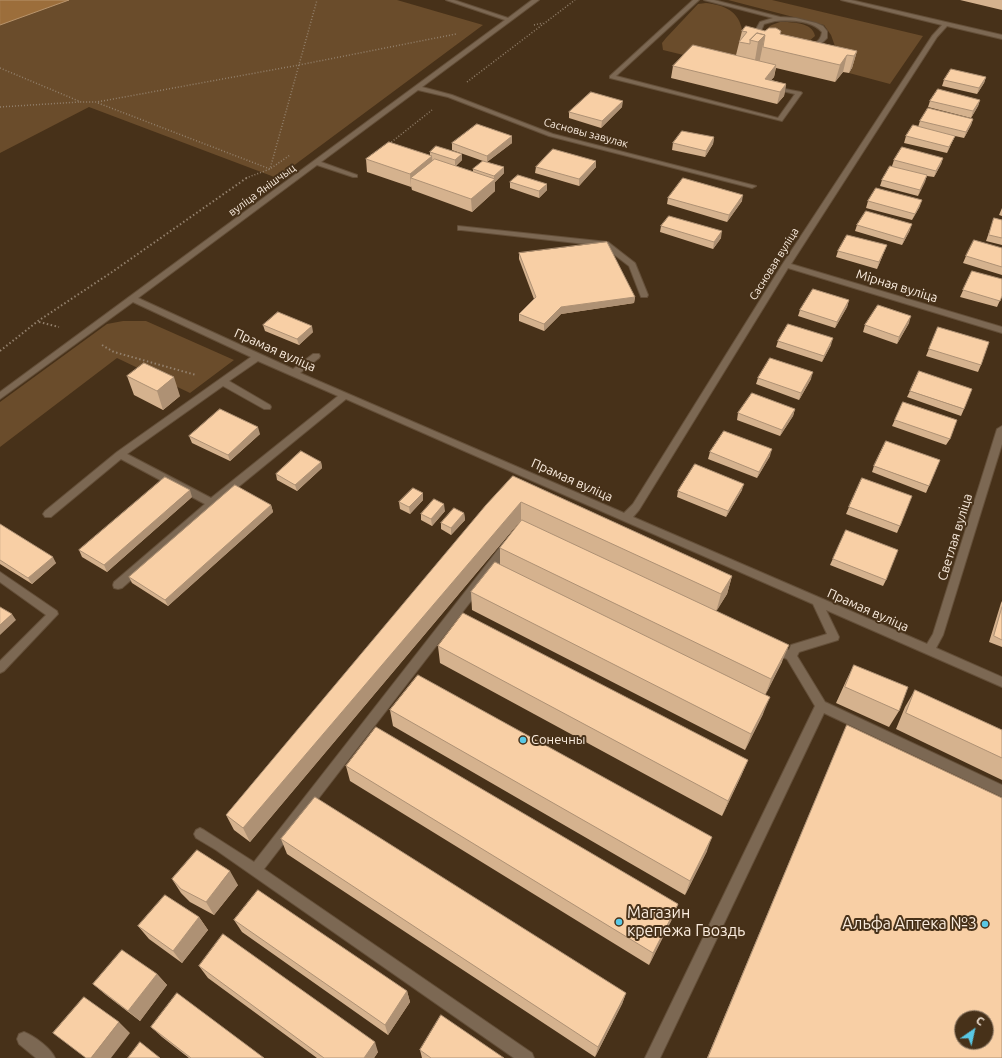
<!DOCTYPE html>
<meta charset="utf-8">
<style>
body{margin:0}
#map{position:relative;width:1002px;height:1058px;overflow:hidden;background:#473119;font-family:Ubuntu,sans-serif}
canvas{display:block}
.north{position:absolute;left:954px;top:1010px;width:40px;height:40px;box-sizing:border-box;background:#473119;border:1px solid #8f7c68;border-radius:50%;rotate:34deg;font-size:11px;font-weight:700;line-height:16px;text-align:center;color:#faecde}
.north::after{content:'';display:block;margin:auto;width:14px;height:18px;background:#59c8e5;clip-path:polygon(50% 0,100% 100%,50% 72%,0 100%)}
</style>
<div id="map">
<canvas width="1002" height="1058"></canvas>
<div class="north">С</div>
</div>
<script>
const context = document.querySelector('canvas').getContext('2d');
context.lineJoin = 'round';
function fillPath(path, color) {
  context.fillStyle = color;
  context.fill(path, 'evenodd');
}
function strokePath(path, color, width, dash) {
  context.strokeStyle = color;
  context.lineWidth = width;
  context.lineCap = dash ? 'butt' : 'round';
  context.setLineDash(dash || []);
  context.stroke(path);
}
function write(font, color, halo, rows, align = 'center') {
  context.font = font + ' Ubuntu,sans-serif';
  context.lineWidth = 4;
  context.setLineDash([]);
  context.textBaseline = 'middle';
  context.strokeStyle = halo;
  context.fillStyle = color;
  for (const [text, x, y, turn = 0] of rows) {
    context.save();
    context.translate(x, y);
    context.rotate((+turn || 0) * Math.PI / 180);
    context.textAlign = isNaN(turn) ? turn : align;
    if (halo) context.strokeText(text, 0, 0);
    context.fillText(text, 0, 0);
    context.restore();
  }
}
const green = new Path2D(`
 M0,0H397L483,25L277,178L89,107L0,153Z
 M728,0H772L923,36L890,84L849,73L852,69L837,52L831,35L824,25Z
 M706,3C750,8 742,34 745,70L663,50L662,43L666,38L698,4Z
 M780,22C791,22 813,22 815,36L808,42L766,31C769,25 774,24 780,22Z
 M123,321H146L234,360L190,393L117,358L0,447V402L107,324Z`);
const water = new Path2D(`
 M0,0H69L0,25Z`);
const pathFar1 = new Path2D(`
 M534,25L543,23
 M0,68L81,102H97L299,65L456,34
 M467,82L575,0
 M98,103L270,169L317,0
 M0,107L79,102
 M389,144L432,110
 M246,178L270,169L290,155`);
const path = new Path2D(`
 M39,322L59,327
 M102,345L114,352L196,375
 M0,351L38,321L112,272L248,177`);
const minor = new Path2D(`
 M446,0H454L508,18L532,0H539L422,87L452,95L553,134L756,186L752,188L549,136L448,97L418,90L321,162L357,175V177H353L317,165L138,298L293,369L313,354H319L320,356L319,358L300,373L624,513L633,504L782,265L932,36L942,25L841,0H851L1002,35V39L947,26L937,37L791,264L1002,327V333L788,268L639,510L633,517L927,644L933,634L997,429L1002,426V444L943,635L936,648L1002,677V687L826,610L839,637L838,640L799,652L797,656L825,702L1002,785V797L824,713L660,1058H645L815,706L787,659L769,651L767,648L769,645L773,643L789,650L791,645L827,634L813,604L346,399L215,506L122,588L118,589L114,588L113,585L114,582L205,504L121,459L51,517H45L43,514L45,511L117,452L251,357L133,302L0,399V392L505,20ZM258,361L338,396L211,498L127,454L223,386L264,409H270L271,407L270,405L229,381Z
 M693,0H699L616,76L778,118L795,94L774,89V87L801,92L802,93L782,121L610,78V76Z
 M704,0H714L780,17L796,18L816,23L823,26L827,31V38C811,58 770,50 755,31L760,22L773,18ZM775,21C790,20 812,20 822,32C819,57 772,43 761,31L764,24Z
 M458,226L608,242L635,263L648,295L647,297H641L629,266L603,246L461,230H458Z
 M508,541L512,542L513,545L512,548L264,869L532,1053L534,1058H514L216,850L196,838L194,834L196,830L200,828L204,830L254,862L504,542Z
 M0,572L57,611L58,614L4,671L0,673V661L46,615L0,582Z
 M24,1032C34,1036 51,1048 55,1058H36L19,1044L17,1039L19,1034Z`);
const wall = new Path2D(`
 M960,0H1002V10Z
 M742,31L781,34L857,51L852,68L849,73L843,72L835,82L776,68L774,77L771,80L786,84L784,96L777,104L671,78L673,66L736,55Z
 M986,77L984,83L977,94L942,86L944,80Z
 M980,100L978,106L971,118L928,107L930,101Z
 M622,107L601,128L569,118V112Z
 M973,119L971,125L964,138L955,136L947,153L904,143L906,136L918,127L920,121Z
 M512,136V143L487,162L504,167V173L495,182V191L472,212L412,190L411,186V187L367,172L366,159L430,156V152L462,160L456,166L473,172V169L483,161L452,150V143Z
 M714,137L713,144L705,157L672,150L673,143Z
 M943,158L941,164L934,177L927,176L918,196L880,186L882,180L892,166L894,160Z
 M596,161V167L579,186L535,173L536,167Z
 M510,182L547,190L539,198L510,188Z
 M668,198L742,201L727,222L667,204Z
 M868,201L920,206L912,220L866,208Z
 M1002,208V216L999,215Z
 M994,218L1002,220V245L986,241Z
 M857,225L910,230L902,245L855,231Z
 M661,226L721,238L713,249L660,232Z
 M887,245L877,269L836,257L838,251Z
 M1002,248V275L963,263L966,256Z
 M519,253L635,297L634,303L561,314L544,331L519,321V314L534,299L519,259Z
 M972,271L1002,296L997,307L960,297Z
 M849,300L847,307L835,328L798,316L800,310Z
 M909,323L897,344L863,332L865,325Z
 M263,325L313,332L299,345L265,331Z
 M938,327L981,365L978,372L926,356Z
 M778,341L831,345L822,362L776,347Z
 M127,376L180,396L163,410L134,395Z
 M758,378L811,379L799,400L756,384Z
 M910,391L964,409L961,416L907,397Z
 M903,402L950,439L946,445L892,426Z
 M795,409L793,416L780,436L737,420L738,413Z
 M260,434L230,461L192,443L189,436Z
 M710,452L770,456L757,478L708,459Z
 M321,462L322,468L297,491L277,480L276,474Z
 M874,466L929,486L926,493L872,472Z
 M513,476L732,576L727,594L716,611L782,662L765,695L763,714L745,750L472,610L471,592L500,565V548L521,520L250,842L234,830L226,815Z
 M742,490L726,517L677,497L678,491Z
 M423,493V500L410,514L400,509L399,502Z
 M192,497L107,572L82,557L79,550Z
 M271,505L273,512L168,606L132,583L129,577Z
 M849,507L900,526L897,533L846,514Z
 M445,511L432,526L421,520V514Z
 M464,513L465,520L451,535L441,529V523Z
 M0,524L56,563L32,584L0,564Z
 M846,530L886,580L883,586L830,565Z
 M1002,601V647L989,642L1001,603Z
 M438,646L748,760L741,776L722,816L440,663Z
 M854,665L899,711L889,727L836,703L846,681Z
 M915,690L1002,730V780L896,729L905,707Z
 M390,710L707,851L685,895L393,726Z
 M847,725L1002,1058H707L844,731Z
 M346,766L678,904L673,917L649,965L350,781Z
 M281,839L626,993L622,1004L595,1057L287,854Z
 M172,879L238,885L214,915L190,902L181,893Z
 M199,917L208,930L182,963L149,939L138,926Z
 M234,920L407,991L410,1002L388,1035L242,932Z
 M199,966L378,1052L374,1058H317L208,978Z
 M157,974L167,985L140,1021L106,995L93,984Z
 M151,1027L264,1058H189L162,1037Z
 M420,1050L504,1058H422Z`);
const shadedWall = new Path2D(`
 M765,35L759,64L753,72L758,42Z
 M857,51L852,68L849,73L854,56Z
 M847,55L843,72L835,82L840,65Z
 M776,65L774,77L764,88L765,79Z
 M986,77L984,83L977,94L979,88Z
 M786,84L784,96L777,104L780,92Z
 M980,100L978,106L971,118L973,111Z
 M623,101L622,107L601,128L602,121Z
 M973,119L971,125L964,138L966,132Z
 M512,136V143L487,162V156Z
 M955,136L952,142L947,153L949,147Z
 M714,137L713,144L705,157L706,151Z
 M462,154V160L455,166V160Z
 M432,156L433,169L411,178V187L410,174Z
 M943,158L941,164L934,177L936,171Z
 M596,161V167L579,186V179Z
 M504,167V173L495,182V191L472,212L471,199L494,179V176Z
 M927,175L925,182L918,196L920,190Z
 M547,184V190L539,198V191Z
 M743,195L742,201L727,222L729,215Z
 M922,200L920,206L912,220Z
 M912,224L910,230L902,245L904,239Z
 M722,231L721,238L713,249L714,242Z
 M887,245L884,252L877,269L879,262Z
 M635,297L634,303L561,314L544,331V324L561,307Z
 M849,300L847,307L835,328L837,322Z
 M911,316L909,323L897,344L899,337Z
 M312,326L313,332L299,345L297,339Z
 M833,338L831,345L822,362L824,356Z
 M813,372L811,379L799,400L801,393Z
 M174,377L180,396L163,410L157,391Z
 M795,409L793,416L780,436L782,430Z
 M258,427L260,434L230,461L228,455Z
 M772,449L770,456L757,478L759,472Z
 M321,462L322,468L297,491L295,485Z
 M744,484L742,490L726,517L728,511Z
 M190,490L192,497L107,572L104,565Z
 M423,493V500L410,514L409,507Z
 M521,502V520L250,842L243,828Z
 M444,504L445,511L432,526L431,519Z
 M271,505L273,512L168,606L165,600Z
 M464,513L465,520L451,535V528Z
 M53,557L56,563L32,584L28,578Z
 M732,576L727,594L716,612L721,594Z
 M12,614L16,620L0,635V625Z
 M789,645L782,662L765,696L771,679Z
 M770,697L763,714L745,750L751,734Z
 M748,760L741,776L722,816L728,801Z
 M712,837L707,851L685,895L690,881Z
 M230,871L238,885L214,915L206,902Z
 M678,904L673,917L649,965L653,953Z
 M199,917L208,930L182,963L173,951Z
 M157,974L167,985L140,1021L128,1011Z
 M407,991L410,1002L388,1035L385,1025Z
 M626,993L622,1004L595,1057L598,1047Z
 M119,1022L130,1033L111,1058H91Z
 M375,1042L378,1052L374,1058H364Z`);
const building = new Path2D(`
 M746,26L765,31L769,28H776L781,31L780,34L857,51L854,56L847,55L840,65L763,47L765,35L757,33L750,40V44L739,42L747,32L742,31Z
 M757,33L765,35L758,42L750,40Z
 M693,45L776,65L765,79L786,84L780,92L673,66Z
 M951,69L986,77L979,88L944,80Z
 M938,89L980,100L973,111L930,101Z
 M591,92L623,101L602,121L569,112Z
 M928,108L973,119L966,132L920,121Z
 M477,124L512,136L487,156L452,143Z
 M913,125L955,136L949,147L906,136Z
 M682,131L714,137L706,151L673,143Z
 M389,142L432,156L410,174L366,159Z
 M436,146L462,154L455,160L430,152Z
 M902,147L943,158L936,171L894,160Z
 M553,149L596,161L579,179L536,167Z
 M435,159L495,179L471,199L411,178Z
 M483,161L504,167L494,176L473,169Z
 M890,166L927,175L920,190L882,180Z
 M518,175L547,184L539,191L510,182Z
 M683,178L743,195L729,215L668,198Z
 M876,188L922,200L915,214L868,201Z
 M866,211L912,224L904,239L857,225Z
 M669,216L722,231L714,242L661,226Z
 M994,218L1002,220V238L989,235Z
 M847,235L887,245L879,262L838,251Z
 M974,240L1002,248V267L966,256Z
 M607,242L635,297L561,307L544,324L519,314L536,297L519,253Z
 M972,271L1002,279V296L1000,301L963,290Z
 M813,289L849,300L837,322L800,310Z
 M878,305L911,316L899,337L865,325Z
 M278,312L312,326L297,339L263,325Z
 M788,324L833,338L824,356L778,341Z
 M938,327L989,342L981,365L929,349Z
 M770,358L813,372L801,393L758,378Z
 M144,363L174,377L157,391L127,376Z
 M919,371L972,389L964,409L910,391Z
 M752,393L795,409L782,430L738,413Z
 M903,402L957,420L950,439L895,420Z
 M220,409L258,427L228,455L189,436Z
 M724,431L772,449L759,472L710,452Z
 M886,441L940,460L929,486L874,466Z
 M301,451L321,462L295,485L276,474Z
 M695,464L744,484L728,511L678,491Z
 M513,476L732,576L721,594L521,502L243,828L226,815L486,505Z
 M165,477L190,490L104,565L79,550Z
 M862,478L912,496L900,526L849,507Z
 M235,485L271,505L165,600L129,577Z
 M413,488L423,493L409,507L399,502Z
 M434,499L444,504L431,519L421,514Z
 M454,508L464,513L451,528L441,523Z
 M522,520L789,645L771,679L500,548Z
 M0,524L53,557L28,578L0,560Z
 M846,530L898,550L886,580L833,559Z
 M495,562L770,697L751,734L471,592Z
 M0,607L12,614L0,625Z
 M1002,607V640L994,636Z
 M463,613L748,760L728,801L438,646Z
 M854,665L908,687L899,711L845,687Z
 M418,675L712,837L690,881L390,710Z
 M915,690L1002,730V758L906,713Z
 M847,725L1002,798V1058H708ZM962,1018H986V1042H962Z
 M376,727L678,904L653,953L346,766Z
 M315,797L626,993L598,1047L281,839Z
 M197,850L230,871L206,902L181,889L172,879Z
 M258,890L407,991L385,1025L234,920Z
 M165,895L199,917L173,951L138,926Z
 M223,934L375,1042L364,1058H324L199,966Z
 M122,950L157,974L128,1011L93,984Z
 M177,993L264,1058H191L151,1027Z
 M84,997L119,1022L91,1058H86L53,1033Z
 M441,1015L504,1058H431L420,1050Z
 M140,1042L160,1058H128Z`);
const markers = [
 [523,740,4,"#59c8e5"],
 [619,922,4,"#59c8e5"],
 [985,924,4,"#59c8e5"]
];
const farStreetnames = [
 ["Сасновы завулак",586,133,15],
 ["вуліца Янішчыц",262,190,-36],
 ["Сасновая вуліца",774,264,-58]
];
const streetNames = [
 ["Мірная вуліца",897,286,17],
 ["Прамая вуліца",275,350,24],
 ["Прамая вуліца",572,480,24],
 ["Светлая вуліца",955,537,-73],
 ["Прамая вуліца",868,610,24]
];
const poiNames = [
 ["Сонечны",531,740]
];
const nearPoinames = [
 ["Магазин",627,913],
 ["крепежа Гвоздь",627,931],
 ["Альфа Аптека №3",977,924,"right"]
];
fillPath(green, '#6a4c2b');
fillPath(water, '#9c6e3b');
strokePath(water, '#b8946c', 1);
strokePath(minor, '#644f39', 2);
strokePath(pathFar1, '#93806c', 1.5, [1, 2]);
strokePath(path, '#93806c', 2, [1.5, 2.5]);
fillPath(minor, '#7c6853');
fillPath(wall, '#d5b28e');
fillPath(shadedWall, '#ae9174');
fillPath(building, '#f8cfa5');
strokePath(building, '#ae9174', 1);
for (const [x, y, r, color] of markers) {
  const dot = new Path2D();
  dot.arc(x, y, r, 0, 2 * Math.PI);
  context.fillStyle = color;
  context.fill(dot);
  strokePath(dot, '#473119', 1.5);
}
write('11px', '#faecde', '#473119', farStreetnames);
write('13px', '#faecde', '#473119', streetNames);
write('13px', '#faecde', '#473119', poiNames, 'left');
write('16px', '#faecde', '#473119', nearPoinames, 'left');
</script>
